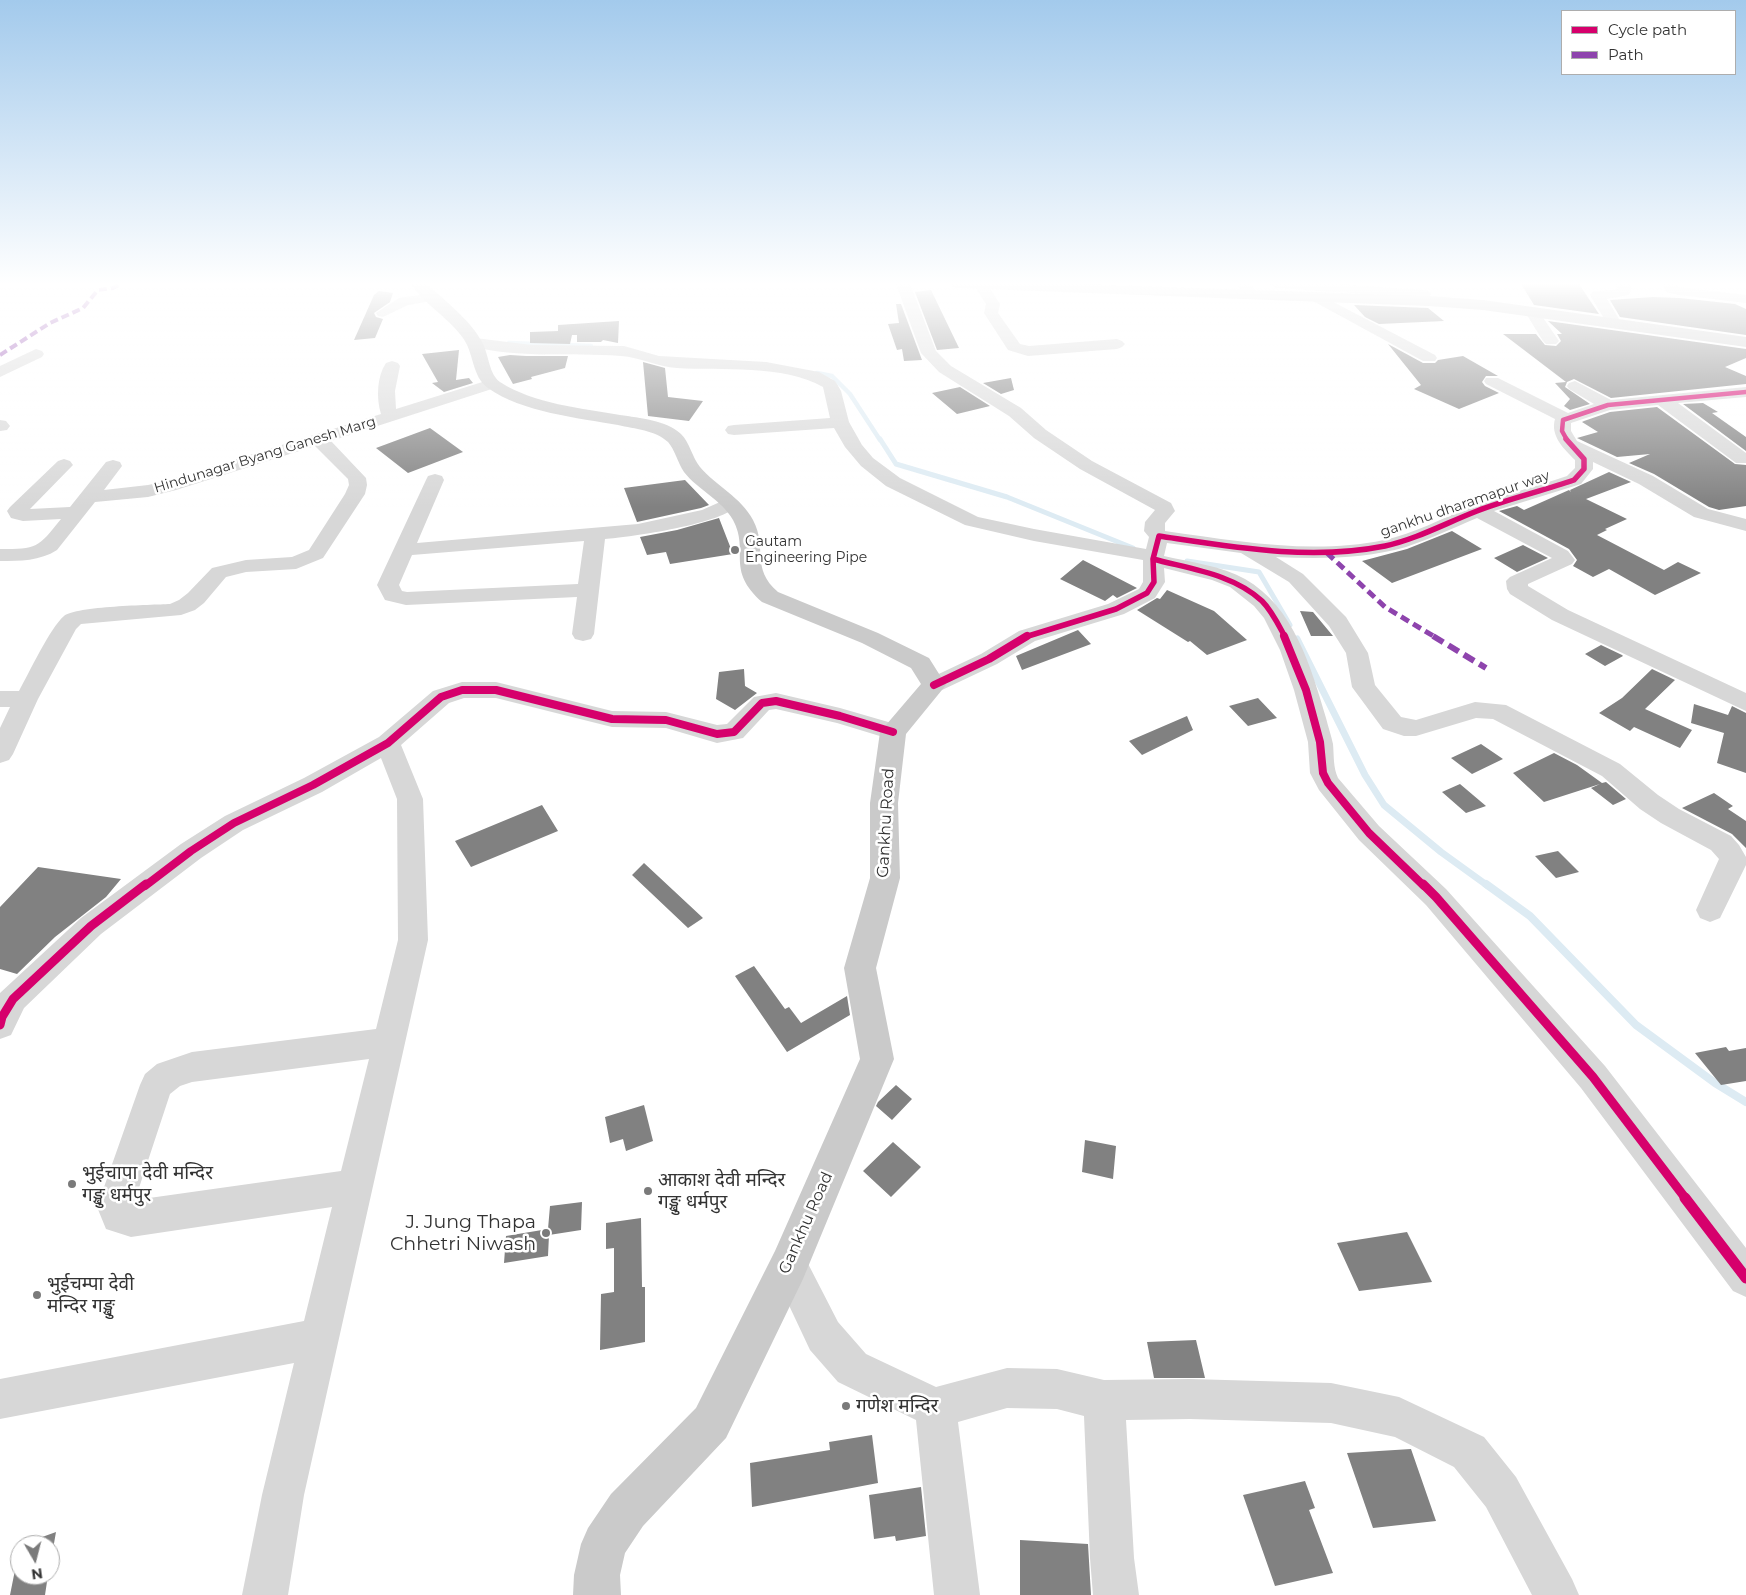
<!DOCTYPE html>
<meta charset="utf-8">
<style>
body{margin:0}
#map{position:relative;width:1746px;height:1595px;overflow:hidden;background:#fff;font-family:Montserrat,sans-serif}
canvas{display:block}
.legend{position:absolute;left:1561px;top:10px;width:175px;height:65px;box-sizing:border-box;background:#fff;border:1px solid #adadad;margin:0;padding:6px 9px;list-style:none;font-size:15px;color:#333}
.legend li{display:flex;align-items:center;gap:10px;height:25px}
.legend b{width:25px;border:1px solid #adadad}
.north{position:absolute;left:10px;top:1535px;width:50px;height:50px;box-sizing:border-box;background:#fff;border:1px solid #adadad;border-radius:50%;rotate:172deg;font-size:14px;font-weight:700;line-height:20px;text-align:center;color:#333}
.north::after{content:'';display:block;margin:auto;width:18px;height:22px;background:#7a7a7a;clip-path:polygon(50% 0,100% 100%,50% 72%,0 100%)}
</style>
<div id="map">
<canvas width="1746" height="1595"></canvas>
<ul class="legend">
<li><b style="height:6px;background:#d6006c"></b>Cycle path</li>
<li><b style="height:6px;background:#8e44ad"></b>Path</li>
</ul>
<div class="north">N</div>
</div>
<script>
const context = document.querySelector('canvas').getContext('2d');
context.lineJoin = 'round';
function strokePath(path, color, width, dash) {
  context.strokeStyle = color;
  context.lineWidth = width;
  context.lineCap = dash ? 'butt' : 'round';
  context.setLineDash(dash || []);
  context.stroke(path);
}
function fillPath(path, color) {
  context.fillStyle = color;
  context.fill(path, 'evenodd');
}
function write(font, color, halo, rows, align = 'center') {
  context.font = font + ' Montserrat,"Noto Sans Devanagari",sans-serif';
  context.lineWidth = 5;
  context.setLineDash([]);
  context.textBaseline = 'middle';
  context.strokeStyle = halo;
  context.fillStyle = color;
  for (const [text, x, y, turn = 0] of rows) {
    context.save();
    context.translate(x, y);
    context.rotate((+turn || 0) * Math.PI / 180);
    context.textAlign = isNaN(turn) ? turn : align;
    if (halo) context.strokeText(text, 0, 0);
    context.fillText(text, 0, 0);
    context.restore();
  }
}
const streamFar3 = new Path2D(`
 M509,343L591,346
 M817,373L832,376L850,394L880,440`);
const streamFar2 = new Path2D(`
 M880,439L896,464L1007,497L1133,548
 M1187,561L1259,572L1290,625`);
const streamFar1 = new Path2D(`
 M1297,639L1365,775L1384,805L1441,852L1488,886`);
const stream = new Path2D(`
 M1486,884L1530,916L1636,1025L1715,1083L1746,1102`);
const building = new Path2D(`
 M1521,284H1579L1599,314L1534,305Z
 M931,290L959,348L937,350L915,292Z
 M379,291L393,293L390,302L374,313L376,317L383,319L375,338L354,340L374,295Z
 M1653,297L1680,298L1735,304L1746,309V335L1620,317L1610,300Z
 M896,304H901L922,360L904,361L902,349L897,350L888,324L899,323Z
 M1354,305L1428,308L1444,321L1379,324L1365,317Z
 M619,321L618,343L603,340L601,342H577V335H572L570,344L530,343V332L558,331V325Z
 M1548,321L1746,349V358L1725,367L1746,376V384L1611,398L1574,379L1567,382L1565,387L1590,404L1570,410L1564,406L1570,399L1555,383L1566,382L1503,334H1536L1545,345L1556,346L1561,341L1557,334H1562Z
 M1388,344L1423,363H1435L1438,360L1463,356L1498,376H1486L1482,382L1485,386L1499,393L1459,409L1414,389L1421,385Z
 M459,350L456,380L469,378L473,383L444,392L432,383L438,382L422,354Z
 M510,355L526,356H568L565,368L531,377L532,379L513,384L498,357Z
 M643,362L665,368L668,397L703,401L689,421L648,416Z
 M1011,378L1014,390L1001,394L983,383Z
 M960,387L990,406L957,414L932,393Z
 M1703,403L1718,412L1712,413L1746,437V451L1683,404Z
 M1657,407L1735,464L1746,465V506L1719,510L1709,507L1654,474L1629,463L1650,454L1617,457L1577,438L1598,432L1582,422L1584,421L1610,412Z
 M430,428L463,452L408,473L376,448Z
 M1609,472L1631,482L1586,499L1627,519L1605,529L1607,530L1597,535L1664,570L1678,562L1701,573L1655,595L1609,569L1593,577L1573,566L1577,560L1569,549L1499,511L1517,506L1524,510L1569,490L1571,492L1570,490Z
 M685,480L709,505L701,508L637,522L624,488Z
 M719,518L733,554L670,564L666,552L647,555L640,537L677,530Z
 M1452,531L1482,549L1392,583L1362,561L1407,549Z
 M1523,545L1548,558L1517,572L1494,558Z
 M1083,560L1137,588L1117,598L1113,595L1105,601L1060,579Z
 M1167,590L1214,611L1247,640L1207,655L1190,641L1188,642L1137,610L1157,598L1160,599Z
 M1300,611L1313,612L1333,636H1311Z
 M1078,630L1091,644L1022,670L1016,656Z
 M1601,645L1622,655L1623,656L1605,666L1585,654Z
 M744,669L745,686L757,693L735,710L716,699L719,672Z
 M1652,669L1675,680L1645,709L1692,730L1680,748L1634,727L1630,731L1599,713L1622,698Z
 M1258,698L1277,718L1248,726L1229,706Z
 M1694,704L1728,715L1732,706L1746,713V773L1717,763L1724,733L1691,723Z
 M1187,716L1193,730L1142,755L1129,741Z
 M1481,744L1503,759L1472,774L1451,758Z
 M1554,753L1577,765L1602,783L1606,782L1626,799L1613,805L1591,788L1600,784L1544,802L1513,773Z
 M1460,784L1486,806L1466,813L1442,792Z
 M1714,793L1733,806L1728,809L1746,821V848L1732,834L1682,808Z
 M542,805L558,831L471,867L455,841Z
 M1558,851L1579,872L1556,878L1535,856Z
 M644,863L703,918L688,928L632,875Z
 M38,867L121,879L106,897L55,937L17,974L0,969V907Z
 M754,966L785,1009L789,1007L801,1023L847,996L850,1015L787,1052L735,976Z
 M1726,1047L1729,1051L1746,1048V1081L1721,1085L1695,1053Z
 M896,1085L912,1099L892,1120L876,1106L878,1102Z
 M644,1105L653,1141L626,1151L623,1139L610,1143L605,1117Z
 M1085,1140L1116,1146L1113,1179L1082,1172Z
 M893,1142L921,1167L891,1197L863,1171Z
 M582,1202L581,1230L549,1235L548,1256L504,1263L506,1236L548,1229L550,1206Z
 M641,1218L642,1287H645V1342L600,1350L601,1294L614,1292V1248L606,1249V1223Z
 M1407,1232L1432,1282L1359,1291L1337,1243Z
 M1196,1340L1205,1378H1154L1147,1342Z
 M872,1435L878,1483L752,1507L750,1463L830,1450L829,1442Z
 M1411,1449L1436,1521L1373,1528L1347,1453Z
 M1305,1481L1315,1508L1309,1510L1333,1573L1275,1586L1243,1495Z
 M921,1487L926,1536L896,1541L895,1536L874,1539L869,1495Z
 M56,1532L50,1566V1545H20V1575H48L45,1595H10L20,1545Z
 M1020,1540L1088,1544L1091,1595H1020Z`);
const minor = new Path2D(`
 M896,284H910L936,351L951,366L1021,408L1046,430L1092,461L1171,503L1175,511L1165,523V531C1237,541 1312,555 1384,540C1414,534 1442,518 1470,507C1501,495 1535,487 1567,476L1575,468V460C1564,449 1550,436 1555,419L1486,384L1484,381L1486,378H1498L1568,413L1594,404L1569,389L1567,386L1569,383L1575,381L1611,400L1746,387V397L1678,403L1746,453V463H1736L1658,405L1610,410L1571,423V431L1577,441L1653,476L1708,509L1746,519V531L1694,517L1639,484L1593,462V469L1581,484L1494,511L1568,551L1575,560L1572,564L1528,584V586L1568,610L1746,693V711L1552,620L1510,594L1507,589L1506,581L1510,577L1552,558L1477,518C1453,528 1430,539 1406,547C1364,559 1320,559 1276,557L1303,574L1346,617L1368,653L1375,685L1401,717L1416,720L1475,702L1506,705L1620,764L1658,795L1679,809L1731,836L1739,845L1746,857V865L1720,918L1710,922L1700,918L1696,910L1719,859L1711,850L1661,823L1640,809L1602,776L1493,719L1476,718L1416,736H1404L1383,729L1352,687L1346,653L1329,626L1289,582L1241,553L1167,543L1164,556C1190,562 1222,566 1245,579C1294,607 1311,667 1326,718C1328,726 1331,735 1333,744C1334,755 1333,768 1338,778L1379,826L1446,889L1605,1066L1746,1248V1297L1733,1291L1581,1088L1426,905L1359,840L1319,790L1310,773L1308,742L1294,690L1280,650L1264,618L1254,606L1230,587L1212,580L1164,568L1165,582L1155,598L1124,614L1035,641L997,664L942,690L934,693L926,690L922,685L926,680L981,654L1019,631L1108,604L1139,589L1143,582V560L1034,541L965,525L886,486L861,466L845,447L834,428L734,435L728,434L725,430L728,426L734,425L830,418L823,387C783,364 722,371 677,368C657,367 640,357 621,356C570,352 520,359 470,346L467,343L470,340L475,338L532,345L624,346L659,356L766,362L819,372L835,381L837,384L841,391L849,422L862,445L873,458L900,478L978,517L1034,529L1146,549L1149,537L1144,531L1145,522L1155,510L1080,469L1034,438L1009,416L939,372L921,353Z
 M973,284H987L1000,304L998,313L1020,344L1029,346L1117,339L1122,341L1125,344L1122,347L1117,349L1028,356L1008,350L984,313L986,304Z
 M1237,284H1251L1259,296L1257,299H1247Z
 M1270,284H1338L1424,290L1429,291L1431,294L1429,297L1424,298L1277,288Z
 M1615,284H1629L1632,288L1629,295L1607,299L1622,324L1619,327H1609L1590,295L1592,292L1618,289Z
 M1661,284H1675L1679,287L1746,295V303L1678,295L1666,292Z
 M432,293L437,294L439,297L437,300L408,305L383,317L378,316L376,313L399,298Z
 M1318,294L1435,355L1437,358L1435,361H1423L1313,301L1311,298L1313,295Z
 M1532,308L1537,309L1559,341L1556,344H1546L1543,341L1525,312L1527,309Z
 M36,349L42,351L44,354L42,357L0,377V366Z
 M392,361L398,363L400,366L395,391L396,409L492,379L498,381L500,384L498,387L331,441L366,478L367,485L365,494L323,558L296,569L246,572L226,577L204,603L195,610L181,615L81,624L76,629L38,699L13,754L9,760L0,763V728L10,707H0V691H19C29,673 50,628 64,616C76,606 151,605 170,604L179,600L188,593L212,568L246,560L292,557L309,550L345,494L349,485L348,479L315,446L176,490L148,497L95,502L57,550C40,561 20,561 0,561V549C37,549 38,548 61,519L23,521L11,518L7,511L10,507L58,461L64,459L70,461L73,465L30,509L70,507L106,462L113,460L120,462L122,466L104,490L148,485L163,482L381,414C376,398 377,376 386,363Z
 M0,420L6,421L10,426L7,430L0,431Z
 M435,474L442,476L444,480L417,543L638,524L702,510L729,498L736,500L739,504C725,524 630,537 605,539L594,634L591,639L583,641L575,639L572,634L577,597L406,605L385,600L377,585L426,480L428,476ZM584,541L578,584L407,592L402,591L399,585L412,555Z
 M462,682H496L612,711L666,712L717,725L727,724L754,697L776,693L840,708L902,726L905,732L902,738L893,740L837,723L776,709L769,710L743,738L717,743L666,728L612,727L496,698H464L449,703L401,745L423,799L428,940L304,1495L288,1595H242L262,1495L294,1363L0,1419V1379L304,1321L332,1207L131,1237L106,1229L97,1207L140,1085L145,1074L157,1064L192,1052L376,1029L398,940L397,799L381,758L322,792L243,830L201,858L101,934L24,1008L11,1035L0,1039V993L81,918L181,844L225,816L304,778L379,737L433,691ZM369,1059L341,1171L135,1200L170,1094L180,1086L192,1082Z
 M789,1246L802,1252L838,1322L866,1354L936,1387L1007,1368L1057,1369L1104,1380L1190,1379L1331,1383L1399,1397L1484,1437L1516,1477L1572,1579L1579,1595H1532L1486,1507L1454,1467L1395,1437L1331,1423L1190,1419L1126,1420L1134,1558L1139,1595H1093L1090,1558L1084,1416L1057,1409L1007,1408L958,1422L980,1595H934L916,1420L838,1382L810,1350L770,1265L776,1252Z`);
const major = new Path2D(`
 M411,284H427C446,302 471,320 483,344C489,356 489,374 500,382C534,404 581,408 620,415C640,418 666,420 681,434C690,443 692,457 700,467C716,486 741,497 753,520C768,548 750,568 778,592L878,633L929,658L946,685L906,734L898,803L900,878L876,968L894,1059L803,1279L726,1438L643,1526L625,1553L620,1575L621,1595H573L574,1575L581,1544L588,1528L611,1494L696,1408L775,1251L860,1059L844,968L870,878V803L880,732L921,684L911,668L862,643L762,602C725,569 750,552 733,520C722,500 698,490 684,472C678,463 675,450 668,442C655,430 635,429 618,425C579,418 521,412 488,388C472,377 474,353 463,338C449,318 423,303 411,284Z
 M951,284H1079L1429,296L1483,300L1746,337V347L1483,310L1429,306L958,288L953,287Z`);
const quietFar2 = new Path2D(`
 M0,355L50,323L83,308L98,290L113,288L121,284`);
const quietFar1 = new Path2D(`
 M1327,553L1385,607L1435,637`);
const quiet = new Path2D(`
 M1433,636L1486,668`);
const cyclewayFar4 = new Path2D(`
 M1567,440L1562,431L1563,420L1608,405L1746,392`);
const cyclewayFar3 = new Path2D(`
 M1153,559C1190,569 1233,574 1262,601C1272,611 1278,624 1285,637
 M1025,637L1116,609L1147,593L1154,582L1153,559L1159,536C1233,547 1310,561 1385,546C1417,539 1446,523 1477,511C1508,499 1542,491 1574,480L1584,469V459L1566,439`);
const cyclewayFar2 = new Path2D(`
 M1284,636L1306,690L1320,742L1323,773L1328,783L1369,833L1424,886
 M934,685L989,659L1027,636
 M145,886L191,851L234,823L313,785L388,743L441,697L462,690H496L612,719L666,720L717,734L734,732L762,703L776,701L840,716L893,732`);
const cyclewayFar1 = new Path2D(`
 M1423,884L1436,897L1593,1077L1686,1199
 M0,1025L2,1017L13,999L91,926L146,884`);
const cycleway = new Path2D(`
 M1685,1198L1746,1278`);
const markers = [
 [735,550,5,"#7a7a7a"],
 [72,1184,5,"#7a7a7a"],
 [648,1191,5,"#7a7a7a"],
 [546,1233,5,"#7a7a7a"],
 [37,1295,5,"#7a7a7a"],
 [846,1406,5,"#7a7a7a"]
];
const farStreetnames = [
 ["Hindunagar Byang Ganesh Marg",265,455,-17],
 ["gankhu dharamapur way",1465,504,-19]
];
const farPoinames = [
 ["Gautam",745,542],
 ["Engineering Pipe",745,558]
];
const streetNames = [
 ["Gankhu Road",886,823,-87],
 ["Gankhu Road",806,1223,-66]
];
const nearPoinames = [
 ["भुईचापा देवी मन्दिर",82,1173],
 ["गङ्खु धर्मपुर",82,1195],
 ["आकाश देवी मन्दिर",658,1180],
 ["गङ्खु धर्मपुर",658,1202],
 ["J. Jung Thapa",536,1222,"right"],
 ["Chhetri Niwash",536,1244,"right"],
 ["भुईचम्पा देवी",47,1284],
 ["मन्दिर गङ्खु",47,1306],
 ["गणेश मन्दिर",856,1406]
];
strokePath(streamFar3, '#ddebf3', 4.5);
strokePath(streamFar2, '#ddebf3', 5);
strokePath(streamFar1, '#ddebf3', 7);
strokePath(stream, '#ddebf3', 8);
fillPath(building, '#818181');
fillPath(minor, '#d7d7d7');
fillPath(major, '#cacaca');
strokePath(quietFar2, '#8e44ad', 4, [8, 4]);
strokePath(quietFar1, '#8e44ad', 5, [9, 5]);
strokePath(quiet, '#8e44ad', 6, [12, 6]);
strokePath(cyclewayFar4, '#d6006c', 4.5);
strokePath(cyclewayFar3, '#d6006c', 5.5);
strokePath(cyclewayFar2, '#d6006c', 8);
strokePath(cyclewayFar1, '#d6006c', 9);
strokePath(cycleway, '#d6006c', 11);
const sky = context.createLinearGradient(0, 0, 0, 507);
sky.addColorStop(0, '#a3caec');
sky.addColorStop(0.56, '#fff');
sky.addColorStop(1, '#ffffff00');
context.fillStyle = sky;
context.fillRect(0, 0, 1746, 507);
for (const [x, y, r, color] of markers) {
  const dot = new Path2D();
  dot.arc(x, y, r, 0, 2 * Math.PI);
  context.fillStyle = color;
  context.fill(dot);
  strokePath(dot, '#fff', 2);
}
write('14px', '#333', '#fff', farStreetnames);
write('14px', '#333', '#fff', farPoinames, 'left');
write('16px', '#333', '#fff', streetNames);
write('19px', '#333', '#fff', nearPoinames, 'left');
</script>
